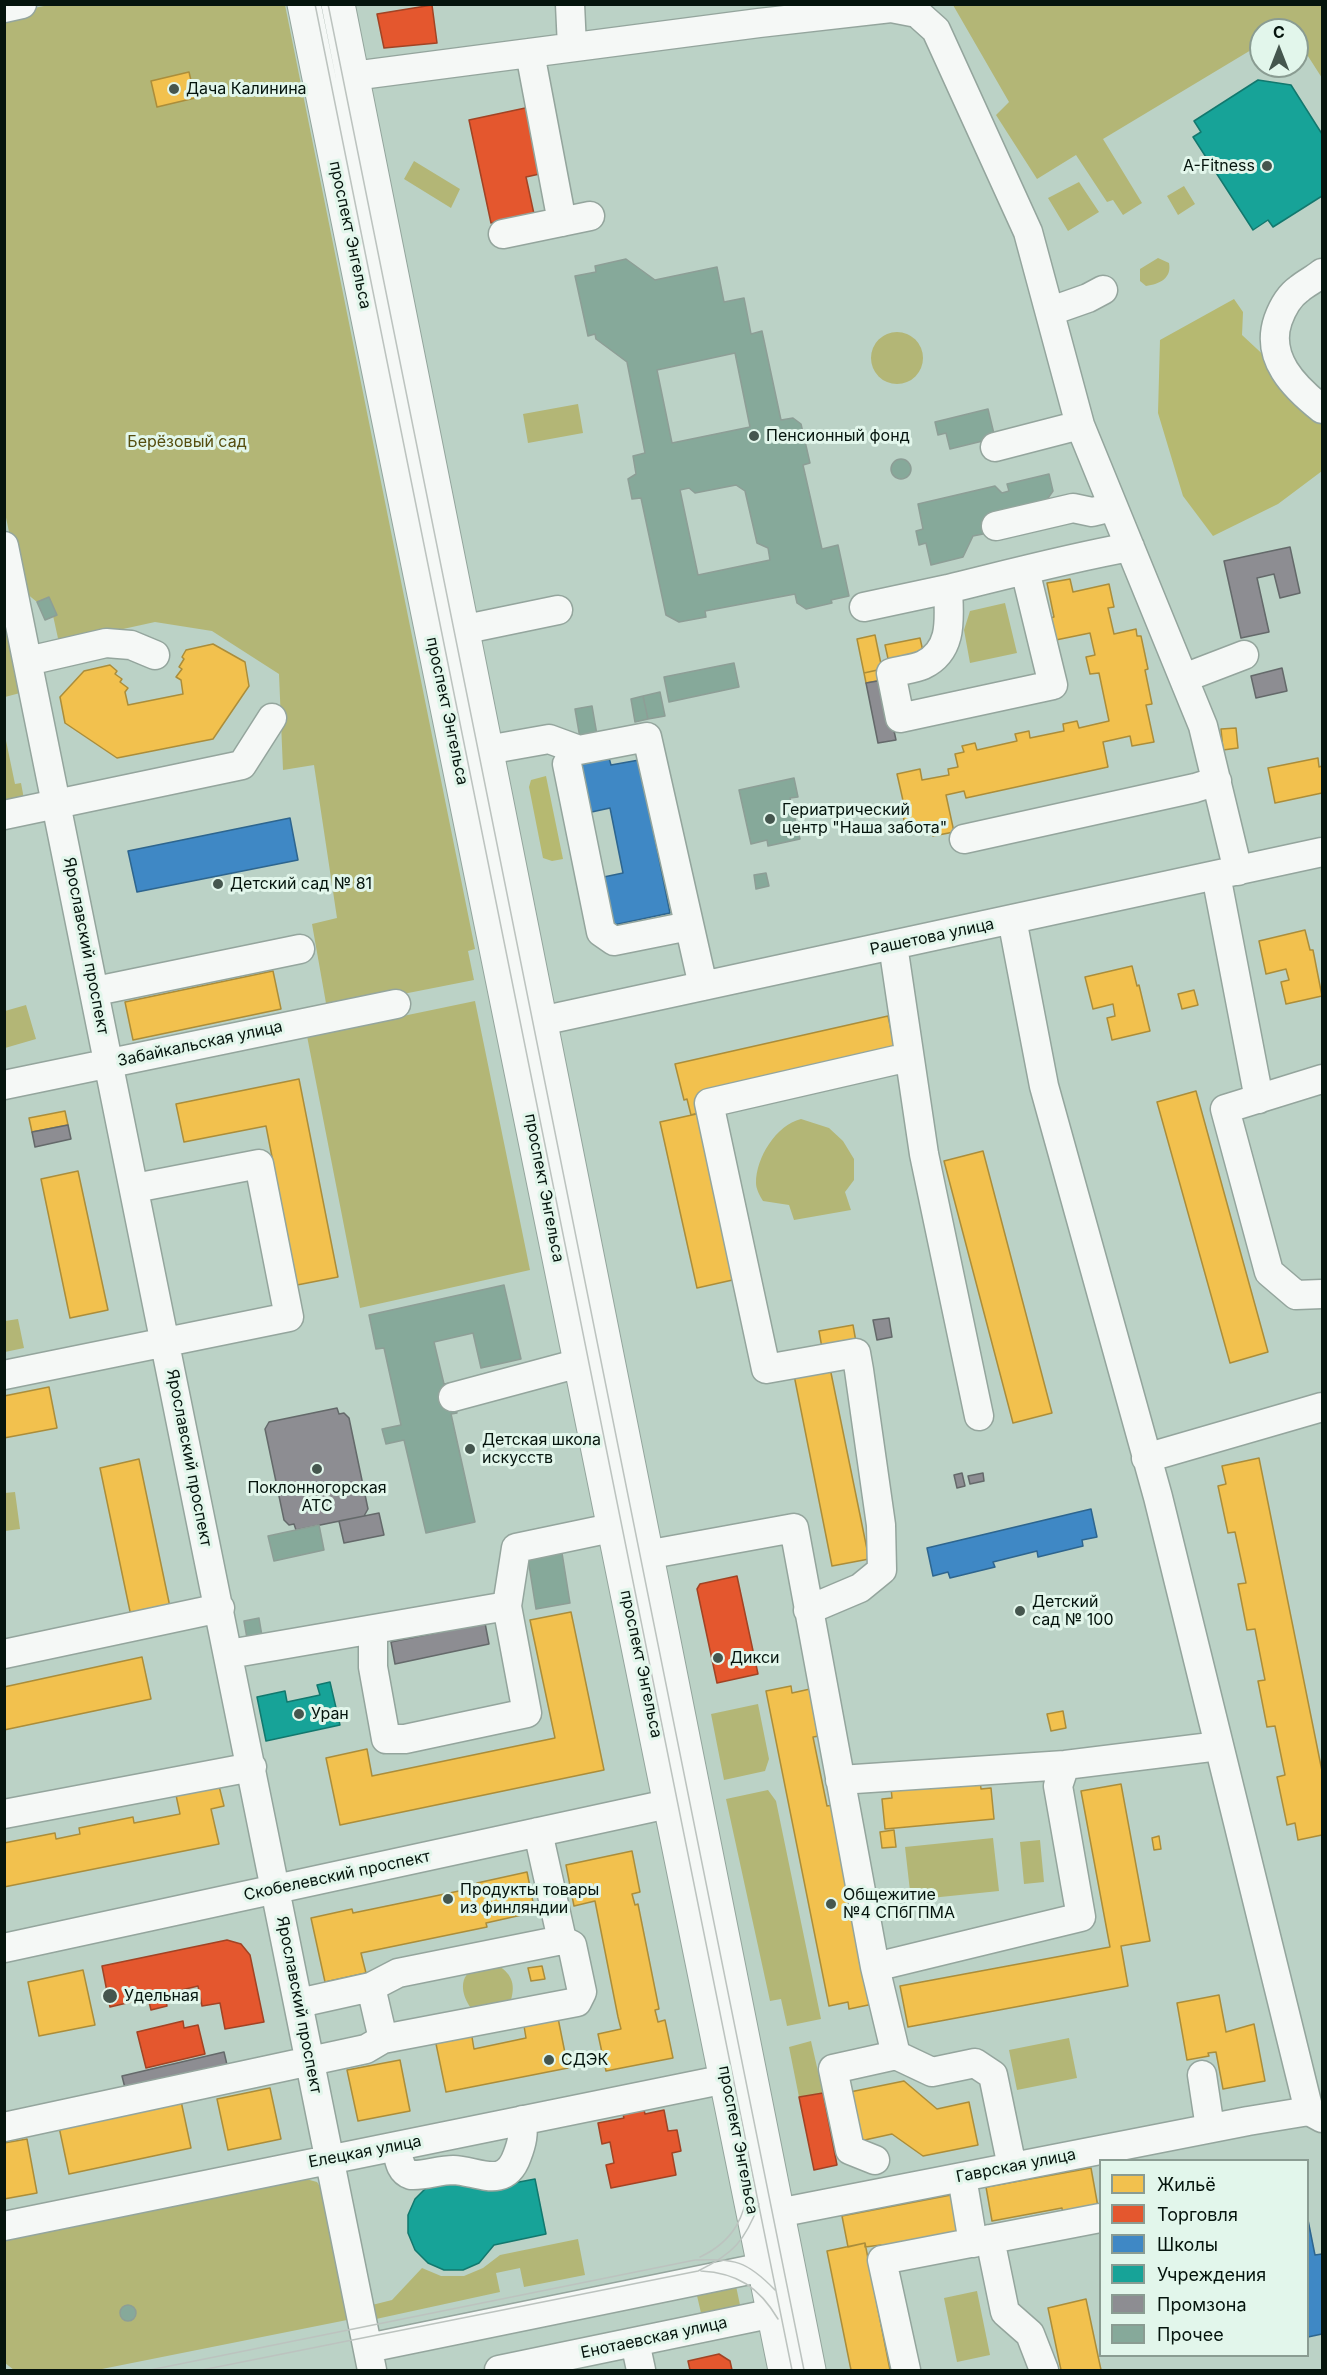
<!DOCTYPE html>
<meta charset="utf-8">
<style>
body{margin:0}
#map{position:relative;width:1327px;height:2375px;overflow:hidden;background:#bbd2c6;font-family:Inter,sans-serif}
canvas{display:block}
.frame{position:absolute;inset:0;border:6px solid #05140d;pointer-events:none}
.legend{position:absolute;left:1099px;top:2159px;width:210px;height:198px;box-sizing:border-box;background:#e2f6eb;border:2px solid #8a9c92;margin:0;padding:8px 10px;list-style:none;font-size:18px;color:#05140d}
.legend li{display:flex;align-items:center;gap:12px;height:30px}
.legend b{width:30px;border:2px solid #8a9c92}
.north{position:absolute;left:1249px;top:18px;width:60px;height:60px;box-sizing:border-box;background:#e2f6eb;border:2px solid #8a9c92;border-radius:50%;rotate:0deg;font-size:16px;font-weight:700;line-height:24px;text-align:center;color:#05140d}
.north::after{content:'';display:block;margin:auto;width:21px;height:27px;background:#45564e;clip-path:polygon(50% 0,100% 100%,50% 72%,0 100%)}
</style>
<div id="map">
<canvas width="1327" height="2375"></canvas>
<div class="frame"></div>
<ul class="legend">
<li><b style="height:16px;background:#f2c14e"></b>Жильё</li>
<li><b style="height:16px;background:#e4572e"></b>Торговля</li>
<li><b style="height:16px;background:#3f88c5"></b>Школы</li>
<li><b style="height:16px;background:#17a398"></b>Учреждения</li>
<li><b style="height:16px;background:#8d8d92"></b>Промзона</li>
<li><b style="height:16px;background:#86a99a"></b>Прочее</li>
</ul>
<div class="north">С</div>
</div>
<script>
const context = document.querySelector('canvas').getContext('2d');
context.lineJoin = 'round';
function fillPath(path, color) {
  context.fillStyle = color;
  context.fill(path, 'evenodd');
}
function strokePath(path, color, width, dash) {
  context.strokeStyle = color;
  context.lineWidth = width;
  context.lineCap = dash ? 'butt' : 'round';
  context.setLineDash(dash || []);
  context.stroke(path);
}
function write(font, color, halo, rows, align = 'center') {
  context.font = font + ' Inter,sans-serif';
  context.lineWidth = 6;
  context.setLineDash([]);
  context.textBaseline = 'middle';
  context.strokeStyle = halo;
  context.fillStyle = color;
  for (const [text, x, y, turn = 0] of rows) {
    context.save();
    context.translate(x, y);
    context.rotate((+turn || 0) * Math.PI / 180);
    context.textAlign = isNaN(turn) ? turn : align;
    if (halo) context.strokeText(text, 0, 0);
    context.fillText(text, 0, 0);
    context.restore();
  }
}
const green = new Path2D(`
 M54,4L285,5L475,949L468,951L474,980L327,1009L312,924L337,918L314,765L283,770L279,674L212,631L155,622L59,643L49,597L37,602L21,589L4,508V14Z
 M953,5H1322V78L1297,39V30H1291L1289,27L1285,30H1261V44L1103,139L1142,203L1123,215L1113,200L1107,202L1076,155L1037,179L996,115L1009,102Z
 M414,161L460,189L451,208L404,179Z
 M1079,182L1099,212L1068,231L1048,198Z
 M1184,186L1195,204L1178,215L1167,196Z
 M1158,258L1169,263C1172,278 1160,284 1146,286L1140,281V269Z
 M871 358a26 26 0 1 1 52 0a26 26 0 1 1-52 0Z
 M578,404L583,433L528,443L523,414Z
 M1005,603L1017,653L970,663L964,630L970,611Z
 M4,610L20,693L5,697H4Z
 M4,731L15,784L21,783L24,799L4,803Z
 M475,1001L530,1270L360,1308L307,1036Z
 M26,1005L36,1039L5,1048V1011Z
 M801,1119L829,1128L843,1141L854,1159V1180L845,1192L851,1210L794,1220L789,1205L763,1201C760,1196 756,1189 756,1183C756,1158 776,1125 801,1119Z
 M18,1319L24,1348L5,1352V1321Z
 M15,1492L20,1529L5,1531V1493Z
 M758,1704L769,1759L765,1771L724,1780L711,1714Z
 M768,1790L776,1801L821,2019L787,2026L781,1999L770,2001L726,1799Z
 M993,1838L999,1891L911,1900L905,1847Z
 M1040,1840L1044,1882L1024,1884L1020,1842Z
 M496,1964C511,1973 516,1983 511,2000L471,2008C461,1995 458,1975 476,1968C482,1965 490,1965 496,1964Z
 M1069,2038L1077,2078L1017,2090L1009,2050Z
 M811,2041L823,2093L799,2097L789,2047Z
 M306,2179L317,2182L321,2188L347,2320L97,2370H14L5,2363V2238Z
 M578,2239L585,2275L524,2287L520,2268L496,2273L500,2292L376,2319L372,2305L392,2300L422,2268L441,2276H464L483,2268L500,2255Z
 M736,2286L740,2305L701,2313L695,2287Z
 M977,2291L990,2355L957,2362L944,2298Z`);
const forest = new Path2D(`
 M1234,299L1243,312L1242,335L1271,362L1286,396L1317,420H1322V471L1278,504L1213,536L1183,496L1158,413L1160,340Z
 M546,776L563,859L552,861L543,858L529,787L531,780Z`);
const homes = new Path2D(`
 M189,72L195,98L157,107L151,81Z
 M1070,579L1073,592L1109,584L1114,607L1108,608L1114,634L1136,629L1137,636H1141L1148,669L1145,670L1152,704L1146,705L1154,742L1132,746L1130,736L1103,742L1108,767L966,798L964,791L946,795L954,832L933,836L932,829L907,834L901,806L904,805L897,774L920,769L922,780L949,775L948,769L958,767L955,754L964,752L962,746L975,743L977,750L1017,741L1015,734L1029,731L1030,738L1064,731L1063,724L1077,721L1079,728L1109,721L1099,673L1090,674L1086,657L1095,655L1090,633L1051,641L1046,619L1054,617L1047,583Z
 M875,635L882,669L864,673L857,639Z
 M920,638L924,656L889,663L885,645Z
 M213,644L245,662L249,686L213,739L117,758L65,723L60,697L84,671L110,665L117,671L115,674L122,679L120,682L128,688L125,692L128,705L183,694L181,680L176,677L182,669L179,667L184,659L182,657L186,650Z
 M882,669L883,680L866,683L864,673Z
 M1236,728L1238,748L1223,750L1221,729Z
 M1318,758L1319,767L1322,766V793L1275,803L1268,768Z
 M1305,930L1310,950H1313L1322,996L1286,1004L1281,982L1289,980L1286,969L1266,974L1259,941Z
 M1132,966L1137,986L1139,985L1150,1031L1112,1040L1107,1018L1115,1016L1113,1004L1093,1009L1085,977Z
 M273,971L281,1009L133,1040L125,1002Z
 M1194,990L1198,1005L1182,1009L1178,994Z
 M888,1016L896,1053L691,1115L687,1099L684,1100L675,1064Z
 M299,1079L338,1277L297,1285L266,1126L184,1142L176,1104Z
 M1196,1091L1268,1352L1230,1363L1157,1102Z
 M65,1111L68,1125L32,1132L29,1118Z
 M701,1113L737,1279L697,1288L660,1122Z
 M983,1151L1052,1413L1013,1423L944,1161Z
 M78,1171L108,1310L70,1318L41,1179Z
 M853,1325L856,1342L822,1348L819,1331Z
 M830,1368L869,1559L832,1566L794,1375Z
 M49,1387L57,1428L4,1438V1396Z
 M1259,1458L1322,1771V1835L1298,1840L1295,1823L1287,1825L1277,1777L1285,1775L1275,1726L1267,1727L1258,1681L1265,1680L1255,1629L1247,1630L1238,1584L1246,1583L1235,1532L1228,1533L1218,1486L1226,1484L1222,1466Z
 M139,1459L171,1612L132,1621L100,1468Z
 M571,1612L604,1770L340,1825L326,1758L367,1749L372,1776L555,1738L530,1620Z
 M142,1657L151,1699L4,1730V1687Z
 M791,1686L792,1693L810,1689L819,1736L813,1737L827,1806L833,1805L873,2004L849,2009L848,2002L829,2006L766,1691Z
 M1063,1711L1066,1728L1051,1731L1047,1714Z
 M980,1780L981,1789L991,1788L994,1819L885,1829L882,1799L892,1798L891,1788Z
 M1121,1784L1150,1941L1121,1946L1128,1986L908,2027L900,1986L1110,1947L1081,1791Z
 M219,1786L224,1806L211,1809L219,1844L4,1887V1843L55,1833L56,1839L80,1834L79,1828L133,1817L134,1823L180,1814L176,1795Z
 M894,1830L896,1847L882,1848L880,1832Z
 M1159,1836L1161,1849L1154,1850L1152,1838Z
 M632,1851L640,1892L632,1894L635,1905L638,1904L659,2009L655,2010L658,2022L665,2020L673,2058L606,2071L598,2034L621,2029L618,2017L595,1901L574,1906L566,1865Z
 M527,1872L535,1912L486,1923L487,1927L361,1953L366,1973L325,1982L311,1918L352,1909L353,1913L416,1900L478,1887L477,1883Z
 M542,1966L545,1979L531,1981L528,1968Z
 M83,1970L95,2025L39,2036L28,1982Z
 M1219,1995L1226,2032L1254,2024L1265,2081L1223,2089L1216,2052L1208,2053L1209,2056L1187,2060L1177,2003Z
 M557,2013L568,2068L446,2092L435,2039L471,2031L474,2049L526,2038L523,2020Z
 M400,2060L410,2111L358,2121L347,2070Z
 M904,2081L937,2109L969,2102L978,2145L923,2156L892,2134L860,2141L850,2092Z
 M270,2088L281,2139L228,2150L217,2099Z
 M181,2101L191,2148L69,2174L59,2127Z
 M27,2139L37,2193L4,2199V2143Z
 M1091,2168L1098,2207L1063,2214L1062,2208L992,2221L986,2187Z
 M951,2195L959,2235L882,2250L881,2245L865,2247V2243L848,2247L842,2216Z
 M865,2243L890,2370H851L827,2251Z
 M1086,2299L1101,2370H1061L1048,2308Z`);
const shops = new Path2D(`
 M432,5L437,43L384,48L377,14Z
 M530,107L544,173L526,177L534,214L491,223L469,120Z
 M737,1576L758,1674L717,1683L697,1589L700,1584Z
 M227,1940L241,1944L250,1955L264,2022L225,2029L220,2003L202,2006L198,1986L165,1994L167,2006L151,2010L148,1998L110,2007L102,1966Z
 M183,2021L184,2028L198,2025L205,2054L146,2068L137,2032Z
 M823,2093L837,2165L814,2170L799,2097Z
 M643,2106L645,2114L664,2110L668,2131L677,2130L681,2151L672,2153L676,2175L611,2188L606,2165L614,2163L610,2142L602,2144L598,2123L624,2118L622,2111Z
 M719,2354L730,2361L732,2370H690L688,2361Z`);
const schools = new Path2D(`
 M609,758L611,765L639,760L670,913L609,926L599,878L623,873L610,808L587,813L577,765Z
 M290,818L298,860L137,892L128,851Z
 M1091,1509L1097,1537L1082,1540L1083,1546L1038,1557L1037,1551L993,1562L995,1567L950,1578L948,1572L933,1576L927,1548Z
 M1308,2220L1315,2255L1322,2254V2334L1308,2337Z`);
const public = new Path2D(`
 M1258,80L1291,85L1322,134V196L1273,227L1268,220L1253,230L1193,137L1201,132L1194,121Z
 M330,1682L340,1725L266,1741L257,1697L285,1691L287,1702L320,1695L317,1685Z
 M462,2179L482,2189L535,2179L546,2234L494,2245L479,2263L463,2270H444L428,2263L415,2250L408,2233V2215L415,2199L428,2186Z`);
const industry = new Path2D(`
 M1290,547L1300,593L1280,598L1274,574L1257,578L1269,632L1241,638L1224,561Z
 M1282,668L1287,691L1256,698L1251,676Z
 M883,680L896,740L878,743L866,683Z
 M68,1125L71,1139L35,1147L32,1132Z
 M889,1318L892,1337L877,1340L873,1320Z
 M337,1408L339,1414L344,1413L349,1418L368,1509L364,1516L296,1530L294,1524L289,1525L284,1520L265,1429L269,1422Z
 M962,1473L965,1486L957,1488L954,1475Z
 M983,1473L984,1481L970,1484L968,1476Z
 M379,1513L384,1535L344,1543L339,1521Z
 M485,1623L489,1644L395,1664L391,1642Z
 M224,2052L228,2069L126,2092L122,2076Z`);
const building = new Path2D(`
 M626,259L655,280L717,267L724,302L744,298L751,334L762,331L781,420L793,418L801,424L810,463L803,465L822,549L838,545L849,596L831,600L832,603L806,609L797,603L795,594L705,611L706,617L679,622L666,615L641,498L632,499L628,479L636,474L633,456L645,453L627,362L596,339L595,334L588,336L575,276L596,272L595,266ZM735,353L750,427L672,443L657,370ZM736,485L745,491L757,543L768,548L770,560L698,575L680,490L689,488L695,493Z
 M988,409L995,438L950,449L946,433L938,435L935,422Z
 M891 469a10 10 0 1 1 20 0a10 10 0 1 1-20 0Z
 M1049,474L1053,491L1041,508L993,532L973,536L963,557L931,565L926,543L919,545L916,531L923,529L918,504L995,486L1002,493L1009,491L1007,484Z
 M49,597L57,615L45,620L37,602Z
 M734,663L739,687L669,702L664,677Z
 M660,692L665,716L648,719L643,696Z
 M643,696L648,719L635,722L631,699Z
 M592,706L597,735L580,738L575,709Z
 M794,778L798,797L790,798L800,839L768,846L767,840L751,844L739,790Z
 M766,873L769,886L756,889L754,875Z
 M504,1285L521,1359L481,1368L473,1333L434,1342L444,1384L450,1383L453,1397L457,1413L451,1414L475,1522L426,1533L404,1440L386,1444L382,1429L401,1425L384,1348L376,1349L369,1315Z
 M319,1525L324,1550L274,1561L268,1536Z
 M562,1553L570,1603L536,1609L528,1559Z
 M259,1618L262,1636L247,1638L244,1621Z
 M120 2313a8 8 0 1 1 16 0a8 8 0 1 1-16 0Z`);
const minor = new Path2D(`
 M570,4L572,47
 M4,8L22,4
 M530,53L562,222
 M353,76L759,23L891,8L917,13L936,30L1028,232L1080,425L1203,726L1238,871
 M503,234L590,216
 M1322,273C1315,279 1306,283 1299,289C1289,296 1282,309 1278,320C1265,358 1294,387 1322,409
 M1051,311L1088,298L1103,290
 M995,447L1080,425
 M996,526L1073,508L1092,512L1113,507
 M4,546L372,2370
 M1025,570L1053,685L900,718L891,673C901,670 914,669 923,665C954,650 949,617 948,589C1009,574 1069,558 1130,547
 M864,607L948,589
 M442,634L558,610
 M28,661L106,643L131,645L155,655
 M1184,678L1244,655
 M487,750L549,739L579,750L647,737L703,986
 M567,764L601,932L614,941L689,926
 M4,815L242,765L272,718
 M964,839L1195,788L1217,781
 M1216,875L1259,1099
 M1012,919L1044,1086L1158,1497L1309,2111
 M893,945L924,1154L979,1416
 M96,991L300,949
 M541,1021L1322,852
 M1322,1079L1225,1109L1269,1272L1296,1295L1322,1294
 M4,1085L396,1004
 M4,1375L289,1317L259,1164L135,1188
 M453,1397L602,1357
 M1146,1458L1322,1407
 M624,1559L794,1528L875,1967L896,2055L932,2072L975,2063L993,2075L1012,2167
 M808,1610L860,1588L882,1570L881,1525L859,1370L856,1353L766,1369L709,1103L909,1057
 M373,1631V1667L386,1739H405L527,1713L507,1606L516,1548L635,1523
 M4,1654L220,1608
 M229,1654L507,1606
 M840,1780L1065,1765L1219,1746
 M4,1814L252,1767
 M538,1832L562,1940
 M4,1948L691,1799
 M875,1967L1081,1917L1058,1786L1065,1765
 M371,1987L398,1973L562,1940L572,1945L582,1992L577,2002L383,2039
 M1202,2075L1210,2128
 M4,2127L366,2049L383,2039L371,1987L299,2003
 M396,2146C399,2158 399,2171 411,2175C425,2176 439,2170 453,2170C478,2171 505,2190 517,2156C522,2143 524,2134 522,2120
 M875,2160L850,2150L833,2069L896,2055
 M962,2177L973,2243
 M778,2213L1248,2121L1309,2111L1322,2118
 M4,2226L726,2079
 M990,2239L1005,2312L1030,2334L1044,2370
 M635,2342L641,2370
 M368,2348L764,2267
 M499,2370L774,2313
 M906,2370L882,2260L1100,2218`);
const major = new Path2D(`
 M304,4L785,2370
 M338,4L809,2370`);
const tram = new Path2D(`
 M315,4L792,2370
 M328,4L804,2370
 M700,2257C734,2241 745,2217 750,2181
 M701,2271C737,2273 759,2287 778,2319
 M150,2370L695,2260C735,2259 746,2260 775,2290
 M202,2370L698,2271C733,2254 745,2241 759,2204`);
const markers = [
 [174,89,6,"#45564e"],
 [1267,166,6,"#45564e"],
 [754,436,6,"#45564e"],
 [770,819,6,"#45564e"],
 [218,884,6,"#45564e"],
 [470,1449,6,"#45564e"],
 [317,1469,6,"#45564e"],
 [1020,1611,6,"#45564e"],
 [718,1658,6,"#45564e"],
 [299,1714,6,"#45564e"],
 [448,1899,6,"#45564e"],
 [831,1904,6,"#45564e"],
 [110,1996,8,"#45564e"],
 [549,2060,6,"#45564e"]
];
const poiNames = [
 ["Дача Калинина",186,89],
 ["A-Fitness",1255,166,"right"],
 ["Пенсионный фонд",766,436],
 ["Гериатрический",782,810],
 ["центр \"Наша забота\"",782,828],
 ["Детский сад № 81",230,884],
 ["Детская школа",482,1440],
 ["искусств",482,1458],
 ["Поклонногорская",317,1488,"center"],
 ["АТС",317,1506,"center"],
 ["Детский",1032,1602],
 ["сад № 100",1032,1620],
 ["Дикси",730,1658],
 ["Уран",311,1714],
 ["Продукты товары",460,1890],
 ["из финляндии",460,1908],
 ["Общежитие",843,1895],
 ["№4 СПбГПМА",843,1913],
 ["Удельная",124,1996],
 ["СДЭК",561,2060]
];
const streetNames = [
 ["проспект Энгельса",350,235,78],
 ["проспект Энгельса",447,711,78],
 ["Рашетова улица",932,937,-12],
 ["Ярославский проспект",86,946,79],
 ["Забайкальская улица",200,1044,-12],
 ["проспект Энгельса",544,1188,79],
 ["Ярославский проспект",189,1458,79],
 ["проспект Энгельса",641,1664,78],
 ["Скобелевский проспект",337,1876,-12],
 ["Ярославский проспект",299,2005,79],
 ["проспект Энгельса",738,2140,79],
 ["Елецкая улица",365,2152,-11],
 ["Гаврская улица",1016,2166,-11],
 ["Енотаевская улица",654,2338,-12]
];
const parkNames = [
 ["Берёзовый сад",187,442]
];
fillPath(green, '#b3b676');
fillPath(forest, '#b6b971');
fillPath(homes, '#f2c14e');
strokePath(homes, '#ab8d3a', 1.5);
fillPath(shops, '#e4572e');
strokePath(shops, '#a14324', 1.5);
fillPath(schools, '#3f88c5');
strokePath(schools, '#2e658e', 1.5);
fillPath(public, '#17a398');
strokePath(public, '#12786e', 1.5);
fillPath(industry, '#8d8d92');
strokePath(industry, '#64696a', 1.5);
fillPath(building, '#86a99a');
strokePath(building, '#8d9e96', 1.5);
strokePath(minor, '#94a59d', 31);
strokePath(major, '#94a59d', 35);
strokePath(minor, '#f5f8f6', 28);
strokePath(major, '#f5f8f6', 33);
strokePath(tram, '#bcc3bf', 1.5);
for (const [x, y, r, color] of markers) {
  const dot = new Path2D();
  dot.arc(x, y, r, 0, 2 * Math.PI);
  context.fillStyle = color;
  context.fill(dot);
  strokePath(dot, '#e2f6eb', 2);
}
write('16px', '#05140d', '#e2f6eb', poiNames, 'left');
write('16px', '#05140d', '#e2f6eb', streetNames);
write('16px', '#554d0f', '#e2f6eb', parkNames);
</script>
